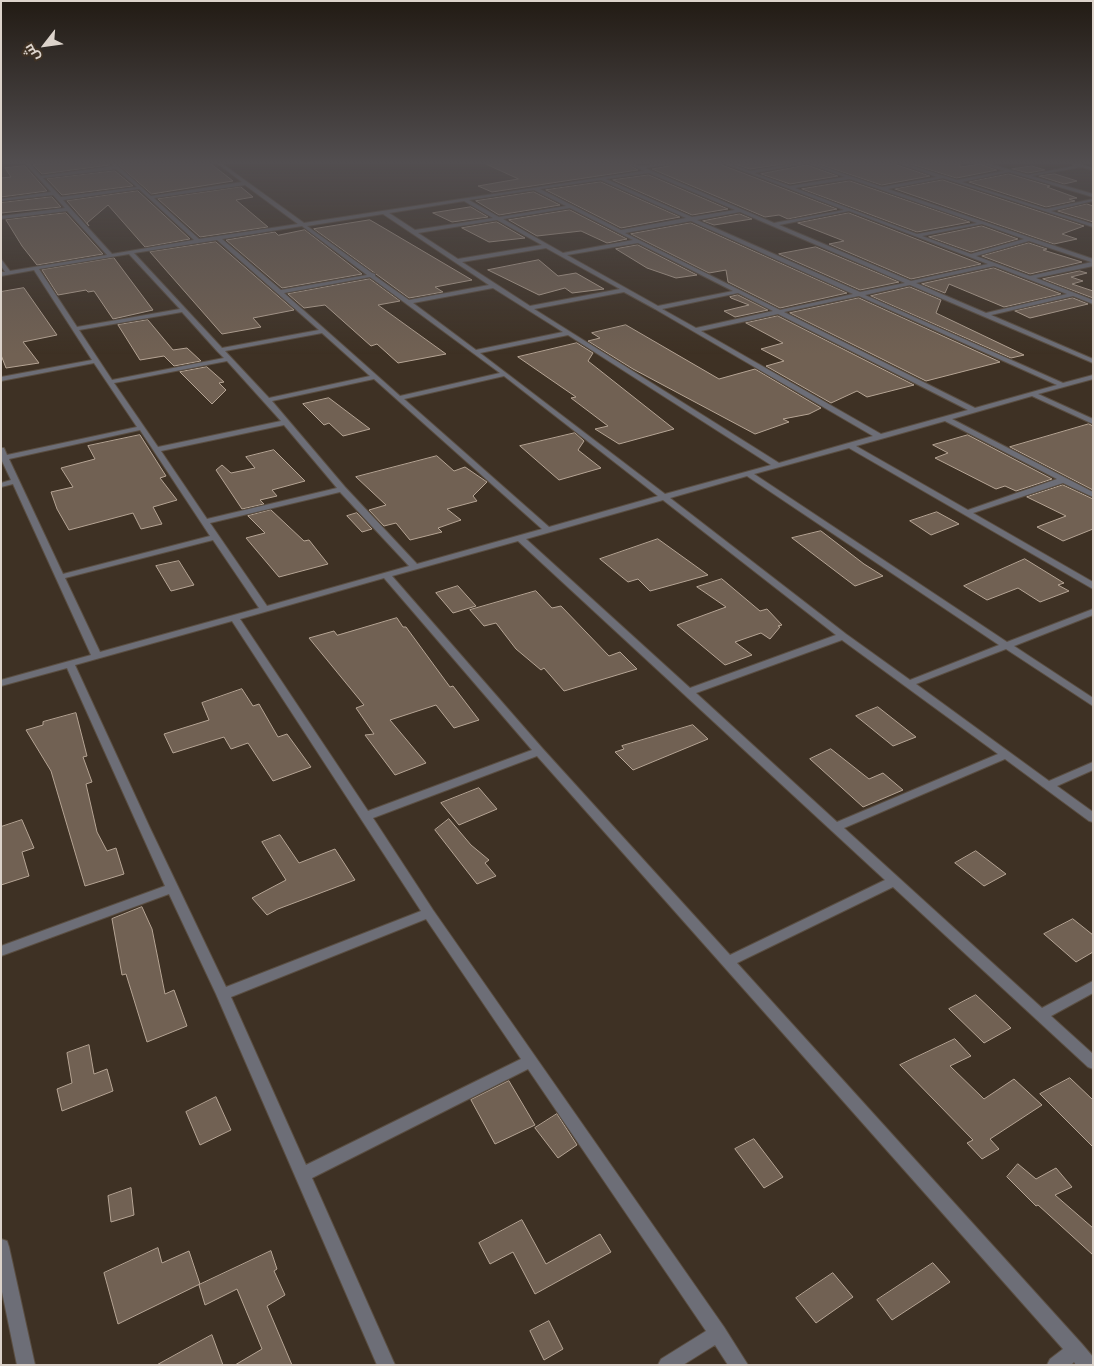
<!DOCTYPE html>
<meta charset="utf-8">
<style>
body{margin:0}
#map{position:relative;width:1094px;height:1366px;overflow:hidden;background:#3e3124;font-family:"Varela Round",Cairo,sans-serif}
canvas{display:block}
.frame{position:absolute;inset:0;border:2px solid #dcd3cb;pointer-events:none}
.north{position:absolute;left:20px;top:20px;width:50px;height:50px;-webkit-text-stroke:4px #3e3124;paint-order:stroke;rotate:240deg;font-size:14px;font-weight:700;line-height:20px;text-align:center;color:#dcd3cb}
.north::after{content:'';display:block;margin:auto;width:18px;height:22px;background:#dcd3cb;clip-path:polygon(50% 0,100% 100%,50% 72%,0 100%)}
</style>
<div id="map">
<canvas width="1094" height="1366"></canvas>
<div class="frame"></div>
<div class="north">ش</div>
</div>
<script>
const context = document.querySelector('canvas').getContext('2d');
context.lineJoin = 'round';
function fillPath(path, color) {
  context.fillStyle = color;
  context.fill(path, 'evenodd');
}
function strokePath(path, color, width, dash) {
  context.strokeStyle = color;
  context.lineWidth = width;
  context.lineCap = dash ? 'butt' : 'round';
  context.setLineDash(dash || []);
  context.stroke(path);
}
const building = new Path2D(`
 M52,163H109L110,165L42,174L33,165Z
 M117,163H210L233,181L152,194Z
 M484,163H626L638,170L492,192L478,186L518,179Z
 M673,163H721L722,165L837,209L788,219L779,215L765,217L652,169L669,166Z
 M732,163H791L750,169Z
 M816,163H896L897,165L930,176L882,185Z
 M908,163H960V167L980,164L997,170L957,178Z
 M807,165L838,176L790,184L761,174Z
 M25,166L47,191L1,197V178L11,177L5,168Z
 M1032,166L1045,170L1028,173L1012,169Z
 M115,171L133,186L62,195L47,179Z
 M1009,174L1050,186L1047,187L1077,198L1069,199L1075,201L1046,207L969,182Z
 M1055,174L1077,181L1064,184L1039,176Z
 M649,175L728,209L692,215L613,180Z
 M943,180L1084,226L1062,234L1077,239L1054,244L895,189Z
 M850,181L970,222L917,232L802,189Z
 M601,182L680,217L621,228L546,190Z
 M241,187L253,197L236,200L268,227L200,237L158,199Z
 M138,191L190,239L145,247L108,205L87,223L89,226L67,201Z
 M534,192L560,205L499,215L476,201Z
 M52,197L61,207L1,213V203Z
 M1087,204L1093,206V222L1058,211Z
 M471,207L488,217L452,222L433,213Z
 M570,210L627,239L607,243L581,231L537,236L509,220Z
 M66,213L103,254L37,265L22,246L6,220Z
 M849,213L981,264L911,279L829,244L844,241L798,223Z
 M740,214L752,219L714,225L703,221Z
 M370,220L377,224L472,280L435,287L443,292L409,298L314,229Z
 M497,222L525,238L489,242L462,228Z
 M691,223L847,293L780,308L728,282L726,270L709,273L631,234Z
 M982,226L1018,239L971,252L929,237Z
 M305,230L362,274L282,288L226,240L275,232L278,235Z
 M216,242L294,310L253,318L261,327L222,334L150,252Z
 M1029,243L1047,249L1043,250L1082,262L1030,274L982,256Z
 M638,245L697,275L676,278L647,268L616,249Z
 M816,247L899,282L860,290L779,254Z
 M114,258L153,310L113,319L94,291L88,292L86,290L58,295L42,270Z
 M539,260L558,276L576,273L604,289L572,293L565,288L539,295L488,270Z
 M994,268L1061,294L1004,307L949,284L945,293L922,284Z
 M1080,271L1087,273L1071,277L1083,281L1072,284L1093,291V298L1043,279Z
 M370,279L400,301L378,305L446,354L398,363L377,344L371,346L325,305L304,308L288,294Z
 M910,287L941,300L936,313L1024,355L1011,358L871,296Z
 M24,288L57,335L23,342L39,363L6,368L1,355V292Z
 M738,295L768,310L735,317L724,311L749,305L731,298L730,297Z
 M859,298L998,361L1000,362L926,381L790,313Z
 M1073,298L1088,304L1030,318L1015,311Z
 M778,316L914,385L867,397L857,391L831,403L766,366L784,361L761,349L783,343L746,323Z
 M148,320L173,350L187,348L201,361L174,366L164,356L140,360L118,325Z
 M626,325L719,379L755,369L821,408L809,414L783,419L789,422L755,434L633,369L588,341L600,338L592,333Z
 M577,343L593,353L588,361L674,429L619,444L595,429L608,426L571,398L576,397L518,357Z
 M207,367L224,382L219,383L226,390L212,404L180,372Z
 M329,398L370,429L343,436L329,423L324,425L303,404Z
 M1089,424L1093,426V490L1010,447Z
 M575,433L584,441L578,450L601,468L559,480L520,446Z
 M140,435L166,476L160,478L177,500L153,507L162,524L141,529L133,513L69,530L57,509L51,492L73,487L61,468L95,459L88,446Z
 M968,435L1052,479L1016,491L1005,486L996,489L935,458L948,453L933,445Z
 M274,450L305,481L272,490L277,496L260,500L264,504L242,509L216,470L222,465L231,473L255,468L246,457Z
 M437,456L454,471L465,467L487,482L473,496L477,501L447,509L461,520L438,528L442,532L410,540L396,523L384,526L369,510L386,505L356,477Z
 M1063,485L1093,499V529L1063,541L1037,527L1066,516L1027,497Z
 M271,510L304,541L309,540L328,564L279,577L246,538L265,533L248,516Z
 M937,512L959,524L931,535L910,521Z
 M357,513L372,529L362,532L347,516Z
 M821,531L864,564L883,576L855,586L792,538Z
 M658,539L708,575L650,591L638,579L628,582L600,559Z
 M1025,559L1064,583L1058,585L1069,591L1040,602L1018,588L987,600L964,586Z
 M179,561L194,585L171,591L156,566Z
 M722,579L760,611L767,609L782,625L778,626L780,627L770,639L761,633L735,642L752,655L725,665L677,625L726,607L697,587Z
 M458,586L476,606L453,613L436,593Z
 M536,591L552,608L561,606L609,656L620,652L637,669L564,691L544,668L541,670L516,649L496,623L484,626L470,610Z
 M397,618L403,627H406L450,687L453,686L479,720L454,728L436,705L390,720L426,763L395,775L365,735L374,734L356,708L364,705L309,638L334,631L337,635Z
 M242,689L253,706L259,704L278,737L287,734L311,767L273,781L248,743L231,749L224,737L173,753L164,734L209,720L202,703Z
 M878,707L916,737L893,746L856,716Z
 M76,713L87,756L83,757L92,782L86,784L97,832L107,851L116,848L124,874L85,886L51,771L26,730L43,725V722Z
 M693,725L708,739L633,770L615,752L624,749L622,746Z
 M831,749L869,779L883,773L903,790L863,807L810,759Z
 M479,788L497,809L459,825L441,803Z
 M449,819L471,845L489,860L485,863L496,876L477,884L435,830Z
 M22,820L34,848L22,852L29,876L1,885V827Z
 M280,835L299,863L335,849L355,880L278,909L267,915L252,898L286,880L262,842Z
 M976,851L1006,874L984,886L955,863Z
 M142,907L152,929L165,994L174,990L187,1026L147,1042L126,974L122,975L112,919Z
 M1073,919L1093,935V952L1076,962L1044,934Z
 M976,995L1011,1028L984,1043L949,1009Z
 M955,1039L971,1056L950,1066L984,1099L1014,1079L1042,1105L990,1139L999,1149L982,1159L967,1143L973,1140L900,1065Z
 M89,1045L94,1074L107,1069L113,1091L62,1111L57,1089L72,1083L67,1053Z
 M1070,1078L1093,1100V1147L1040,1094Z
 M509,1081L535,1125L495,1144L471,1100Z
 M216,1097L231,1130L200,1145L186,1112Z
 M557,1114L577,1145L558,1158L535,1128Z
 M754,1139L783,1177L764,1188L735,1149Z
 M1018,1164L1036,1179L1056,1168L1072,1187L1055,1195L1093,1228V1255L1038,1205L1036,1206L1007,1177Z
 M131,1188L134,1215L111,1222L108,1196Z
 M522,1220L546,1264L600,1234L611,1252L535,1294L513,1252L490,1264L479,1243Z
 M158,1248L162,1263L189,1251L200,1284L118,1324L104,1273Z
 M271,1251L277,1269L274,1271L285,1295L267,1306L292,1365H235L262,1349L237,1289L205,1305L199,1285Z
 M933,1263L950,1282L892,1320L877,1300Z
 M833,1273L853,1297L816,1323L796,1298Z
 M549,1321L563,1349L544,1360L530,1331Z
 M212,1335L223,1365H157Z`);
const street = new Path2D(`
 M25,163H29L41,176L114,166L111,163H115L151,196L242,182L217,163H221L304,223L644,171L628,163L640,166L671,163L669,164L645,168L774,223L844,210L723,163H728L750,171L800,163H812L882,187L937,177L898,163H903L957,180L1004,171L981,163H986L1028,175L1075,166L1072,164L1074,163L1093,168V170L1081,167L1031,176L1093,194V197L1009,172L962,182L1046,209L1093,199V201L1051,211L1093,224V227L943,178L888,189L1093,259V266L1036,278L1093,300V304L1073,296L991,315L1093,359V363L910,285L865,295L1063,383L1093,375V379L1038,394L1093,419V424L1032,396L952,419L1093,492V497L1063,483L973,513L1093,582V589L849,448L754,474L1007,642L1093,609V615L1014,646L1093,698V706L1006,649L916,684L1049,781L1093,762V770L1057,786L1093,812V822L1089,821L1005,759L844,828L1042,1008L1093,981V993L1051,1016L1093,1054V1069L1088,1067L893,887L737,963L1082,1344L1093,1357V1365H1076L1074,1362L1071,1365H1047L1050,1359L1063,1349L537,756L373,818L433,910L724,1327L748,1365H728L715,1345L683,1365H658L661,1359L706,1331L528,1069L312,1178L395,1365H377L216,994L169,894L1,956V946L165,886L67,668L1,686V680L91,655L13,484L1,487V483L11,480L1,459V448H4L7,455L137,427L94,363L1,381V377L92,360L34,270L1,276V272H5L1,266V259L10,271L107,255L67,211L1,219V216L65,208L53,195L1,201V199L51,192ZM807,163L845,177L790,186L754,173ZM116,169L137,187L61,197L43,178ZM649,173L735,210L692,217L606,179ZM850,179L977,223L917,234L795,188ZM601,180L686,218L621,230L540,189ZM245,185L298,224L199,239L154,198ZM139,189L194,240L112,254L63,200ZM534,190L566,206L499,217L469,200ZM464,201L493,218L415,230L389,213ZM570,208L633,240L563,253L503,219ZM849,211L988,264L911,281L779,225ZM740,212L905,283L860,292L697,220ZM383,214L489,285L409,300L375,276V274L372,273L307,226ZM497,220L542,245L458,259L418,233ZM691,221L853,294L780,310L625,233ZM982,224L1024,239L971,254L922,236ZM302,226L367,275L281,290L222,239ZM217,240L319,330L222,348L134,253ZM1029,241L1091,262H1092L1030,276L976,256ZM638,243L733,291L658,306L567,255ZM546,248L620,289L530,306L462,262ZM129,254L180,309L77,327L39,269ZM994,266L1067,294L986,313L916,283ZM370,277L500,373L400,396L284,293ZM493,288L563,332L476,350L413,303ZM624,292L655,309L873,436L779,463L534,309ZM738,293L773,311L696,328L662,309ZM859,296L1057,385L975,408L784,312ZM182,312L217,351L224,358L112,380L79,330ZM778,314L968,410L881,434L701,331ZM322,333L370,376L269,398L225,351ZM568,335L771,465L665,494L480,353ZM227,361L281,421L158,447L114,383ZM504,376L658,496L549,527L404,399ZM374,379L542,529L417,564L345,487L272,401ZM945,421L1057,479L968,510L856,446ZM284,425L337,488L207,519L161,451ZM140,430L210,536L63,574L9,459ZM747,476L999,645L910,680L846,634L670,498ZM340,492L409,566L267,606L210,523ZM663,500L836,635L690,688L526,539ZM213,540L259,608L100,652L65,578ZM518,541L885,880L730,955L543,749L392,576ZM384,578L532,750L368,811L240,619ZM232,621L421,911L226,987L150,828L75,665ZM842,640L998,754L837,822L696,693ZM426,919L521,1059L306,1165L231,997Z
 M1,1239L7,1241L9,1247L35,1365H17L1,1287Z`);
fillPath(building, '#716153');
strokePath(building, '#b5a494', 1);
strokePath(street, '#5a4e42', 2);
fillPath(street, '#6d6e77');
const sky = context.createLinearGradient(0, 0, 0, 354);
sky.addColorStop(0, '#221b14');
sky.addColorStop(0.46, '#524e50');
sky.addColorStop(1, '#524e5000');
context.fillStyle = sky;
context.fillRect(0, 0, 1094, 354);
</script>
